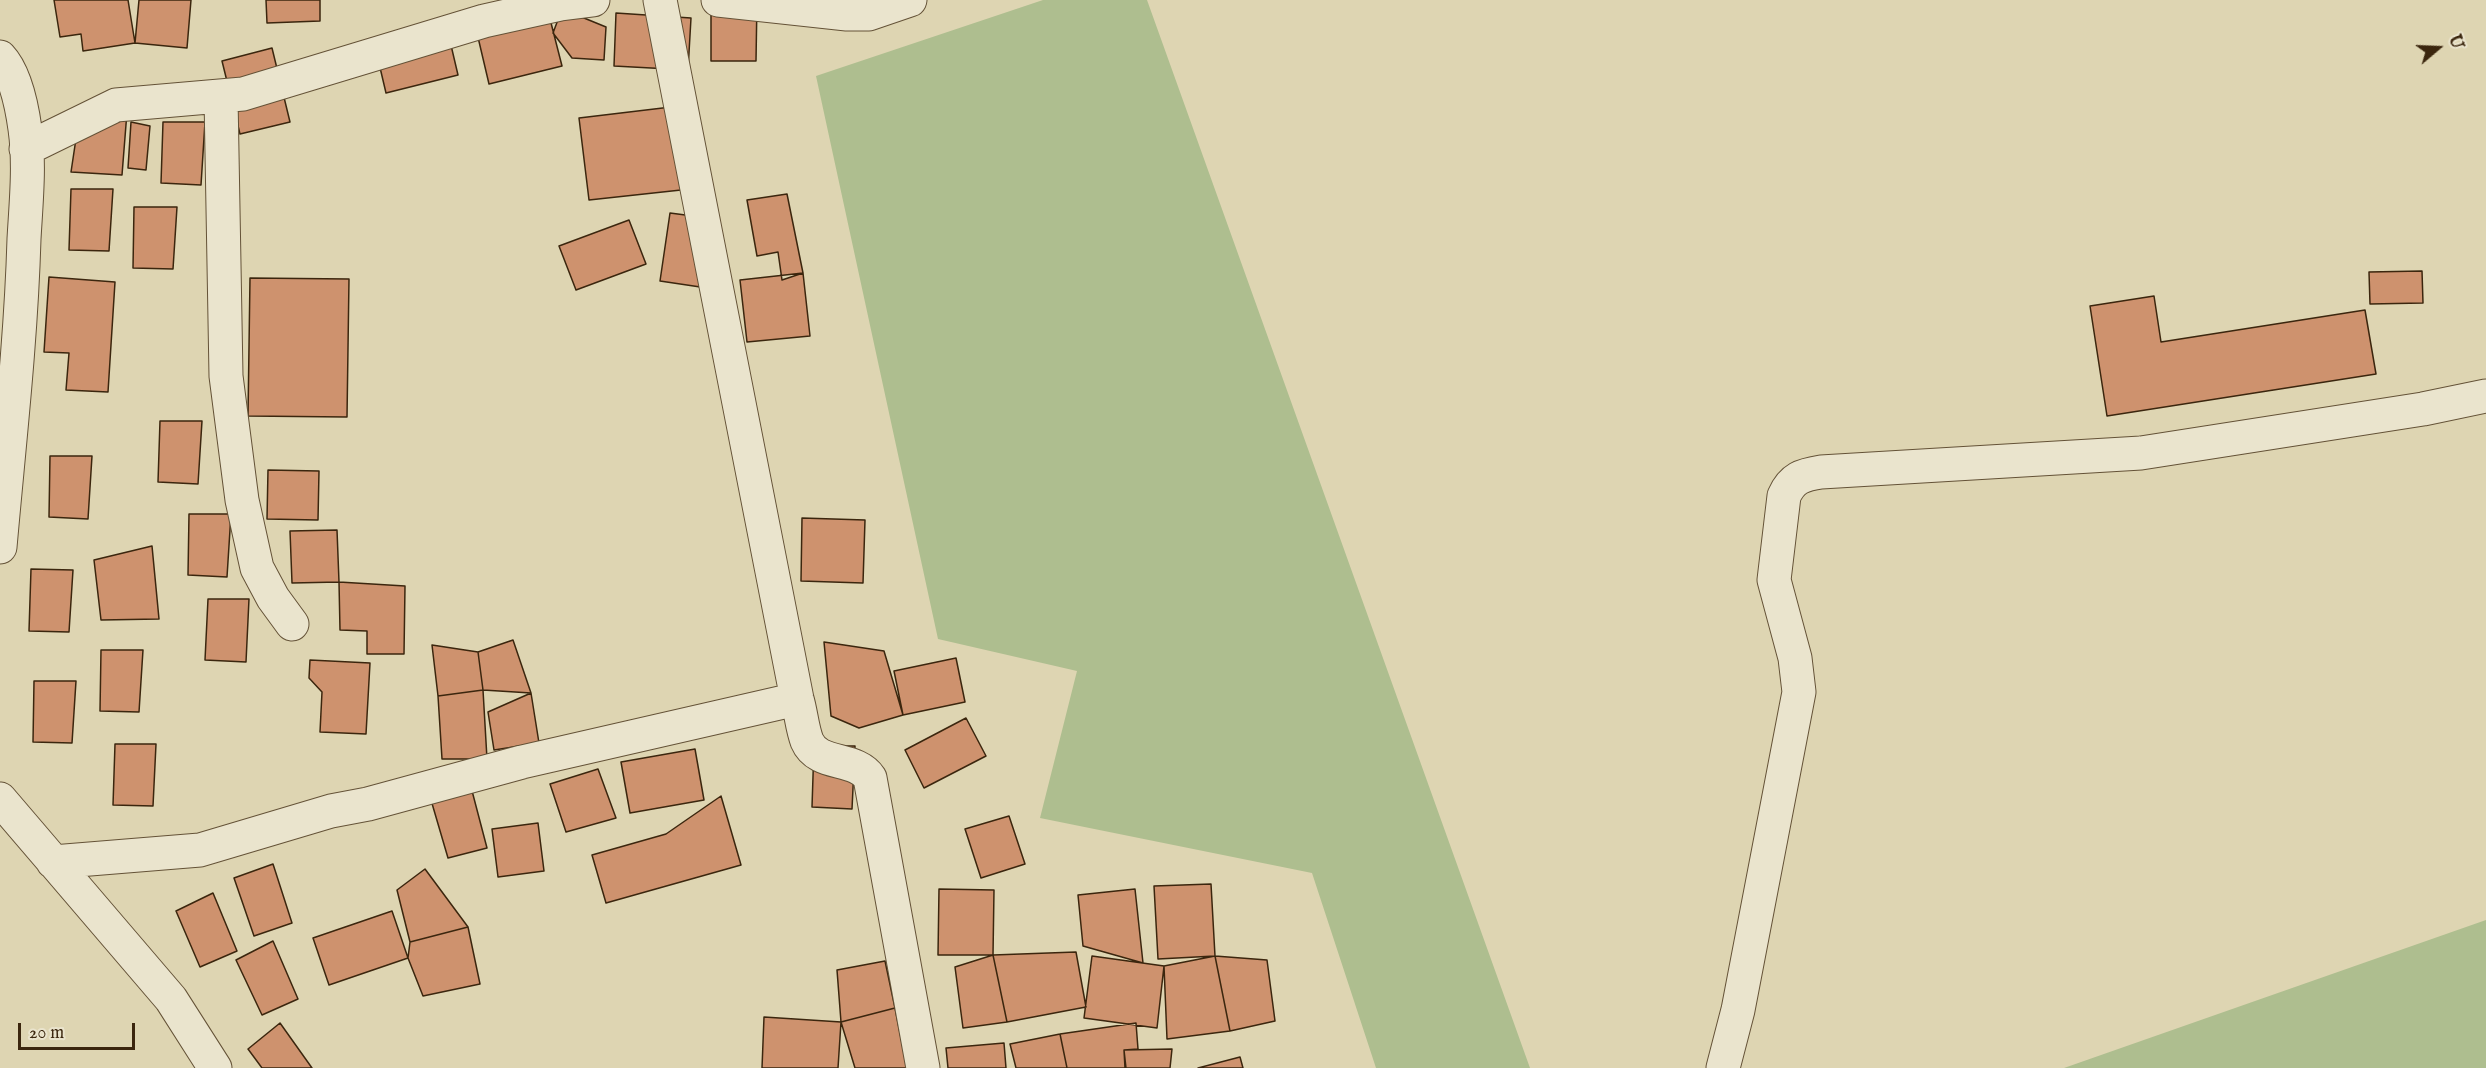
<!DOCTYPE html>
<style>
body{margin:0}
#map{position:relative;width:2486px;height:1068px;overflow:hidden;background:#ded5b2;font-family:"IM FELL English",serif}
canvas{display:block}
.north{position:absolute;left:2408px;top:18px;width:60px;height:60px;-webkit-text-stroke:4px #eae4cd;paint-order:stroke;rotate:71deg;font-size:16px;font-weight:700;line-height:24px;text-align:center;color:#3b260e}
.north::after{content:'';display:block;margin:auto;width:21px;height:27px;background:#3b260e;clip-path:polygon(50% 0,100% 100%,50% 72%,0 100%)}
.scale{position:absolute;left:18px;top:1023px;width:117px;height:27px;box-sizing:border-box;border:3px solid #3b260e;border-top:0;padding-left:8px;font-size:18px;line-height:21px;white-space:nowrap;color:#3b260e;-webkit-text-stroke:4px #eae4cd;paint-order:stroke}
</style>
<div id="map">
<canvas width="2486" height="1068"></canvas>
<div class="north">U</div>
<div class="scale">20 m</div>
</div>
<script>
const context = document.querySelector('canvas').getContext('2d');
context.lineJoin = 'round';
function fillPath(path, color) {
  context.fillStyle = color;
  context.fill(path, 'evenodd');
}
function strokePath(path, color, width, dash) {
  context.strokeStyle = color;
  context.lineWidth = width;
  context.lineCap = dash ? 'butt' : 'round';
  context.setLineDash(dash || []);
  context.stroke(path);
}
const green = new Path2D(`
 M1043,0H1147L1530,1068H1376L1312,873L1040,818L1077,671L938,639L816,76Z
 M2486,920V1068H2064Z`);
const building = new Path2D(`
 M54,0H128L135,43L83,51L81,34L60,37Z
 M139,0H191L187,48L135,43Z
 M266,0H320V21L267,23Z
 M711,0H757L756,61H711Z
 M562,9L606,27L604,60L572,58L553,33Z
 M616,13L691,18L688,70L614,66Z
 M549,15L562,66L489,84L477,33Z
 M446,24L458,75L386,93L374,42Z
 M272,48L290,122L240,134L222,61Z
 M671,107L681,190L589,200L579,118Z
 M127,112L122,175L71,172L77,132Z
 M131,122L150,126L146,170L128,168Z
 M163,122H205L201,185L161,183Z
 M71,189H113L109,251L69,250Z
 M787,194L803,273L782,280L778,252L757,256L747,200Z
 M134,207H177L173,269L133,268Z
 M670,213L693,216L707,288L660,281Z
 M629,220L646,264L576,290L559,246Z
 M2422,271L2423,303L2370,304L2369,272Z
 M803,273L810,336L747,342L740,280Z
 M49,277L115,282L108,392L66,390L69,353L44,352Z
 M250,278L349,279L347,417L248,416Z
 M2154,296L2161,342L2365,310L2376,374L2107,416L2090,306Z
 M160,421H202L198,484L158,482Z
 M50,456H92L88,519L49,517Z
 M268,470L319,471L318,520L267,519Z
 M189,514H231L227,577L188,575Z
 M802,518L865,520L863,583L801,581Z
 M337,530L339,582L292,583L290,531Z
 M152,546L159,619L101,620L94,560Z
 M31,569L73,570L69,632L29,631Z
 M339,582L405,586L404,654H367V631L340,630Z
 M208,599H249L246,662L205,660Z
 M513,640L531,693L483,690L478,652Z
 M824,642L884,651L903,715L859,728L831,716Z
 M432,645L478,652L483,690L438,696Z
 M101,650H143L139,712L100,711Z
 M956,658L965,702L903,715L894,671Z
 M310,660L370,663L366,734L320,732L322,692L309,678Z
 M34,681H76L72,743L33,742Z
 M483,690L487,759H442L438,696Z
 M531,693L539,743L494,750L488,712Z
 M966,718L986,756L924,788L905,750Z
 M115,744H156L153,806L113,805Z
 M814,746H855L852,809L812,807Z
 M695,749L704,800L630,813L621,762Z
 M598,769L616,818L566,832L550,784Z
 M471,787L487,848L448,858L431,800Z
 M721,796L741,865L606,903L592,855L666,834Z
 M1009,816L1025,864L981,878L965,829Z
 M538,823L544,871L498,877L492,829Z
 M273,864L292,923L254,936L234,878Z
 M425,869L468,927L410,942L397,890Z
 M1211,884L1215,956L1158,959L1154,886Z
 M939,889L994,890L993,955H938Z
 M1135,889L1143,963L1083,946L1078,895Z
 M213,893L237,951L200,967L176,911Z
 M392,911L408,958L329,985L313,938Z
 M468,927L480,984L423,996L408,958L410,942Z
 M273,941L298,999L262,1015L236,960Z
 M1076,952L1086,1007L1007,1022L993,955Z
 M993,955L1007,1022L963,1028L955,967Z
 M1092,956L1164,966L1157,1028L1084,1018Z
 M1215,956L1267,960L1275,1021L1230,1031Z
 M1215,956L1230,1031L1167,1039L1164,966Z
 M885,961L895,1008L841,1022L837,970Z
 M895,1008L907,1068H855L841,1022Z
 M764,1017L841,1022L838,1068H762Z
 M280,1023L312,1068H262L248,1049Z
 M1136,1023L1138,1049L1124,1050L1125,1068H1067L1060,1034Z
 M1060,1034L1067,1068H1016L1010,1044Z
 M1004,1043L1006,1068H948L946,1048Z
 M1172,1049L1170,1068H1126L1124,1050Z
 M1240,1057L1243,1068H1198Z`);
const minor = new Path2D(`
 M660,0L797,699C801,712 802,728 807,741C818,767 856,756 870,778L923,1068
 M718,0L847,14H869L910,0
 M0,57C16,74 22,107 25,129C30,165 26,203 24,239C21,342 9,445 0,547
 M221,97L226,376L242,500L257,568L273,598L292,624
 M26,149L116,105L243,94L484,21L561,4L593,0
 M0,799L171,999L215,1068
 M53,862L200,850L331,811L368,804L522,762L797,699
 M1723,1068L1738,1010L1799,692L1795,658L1774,580L1784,496C1792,478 1802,475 1821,472L2141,453L2423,409L2486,396`);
fillPath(green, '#aebe8f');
fillPath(building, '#ce926e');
strokePath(building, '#3b260e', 1.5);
strokePath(minor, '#645237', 35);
strokePath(minor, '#eae4cd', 33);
</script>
